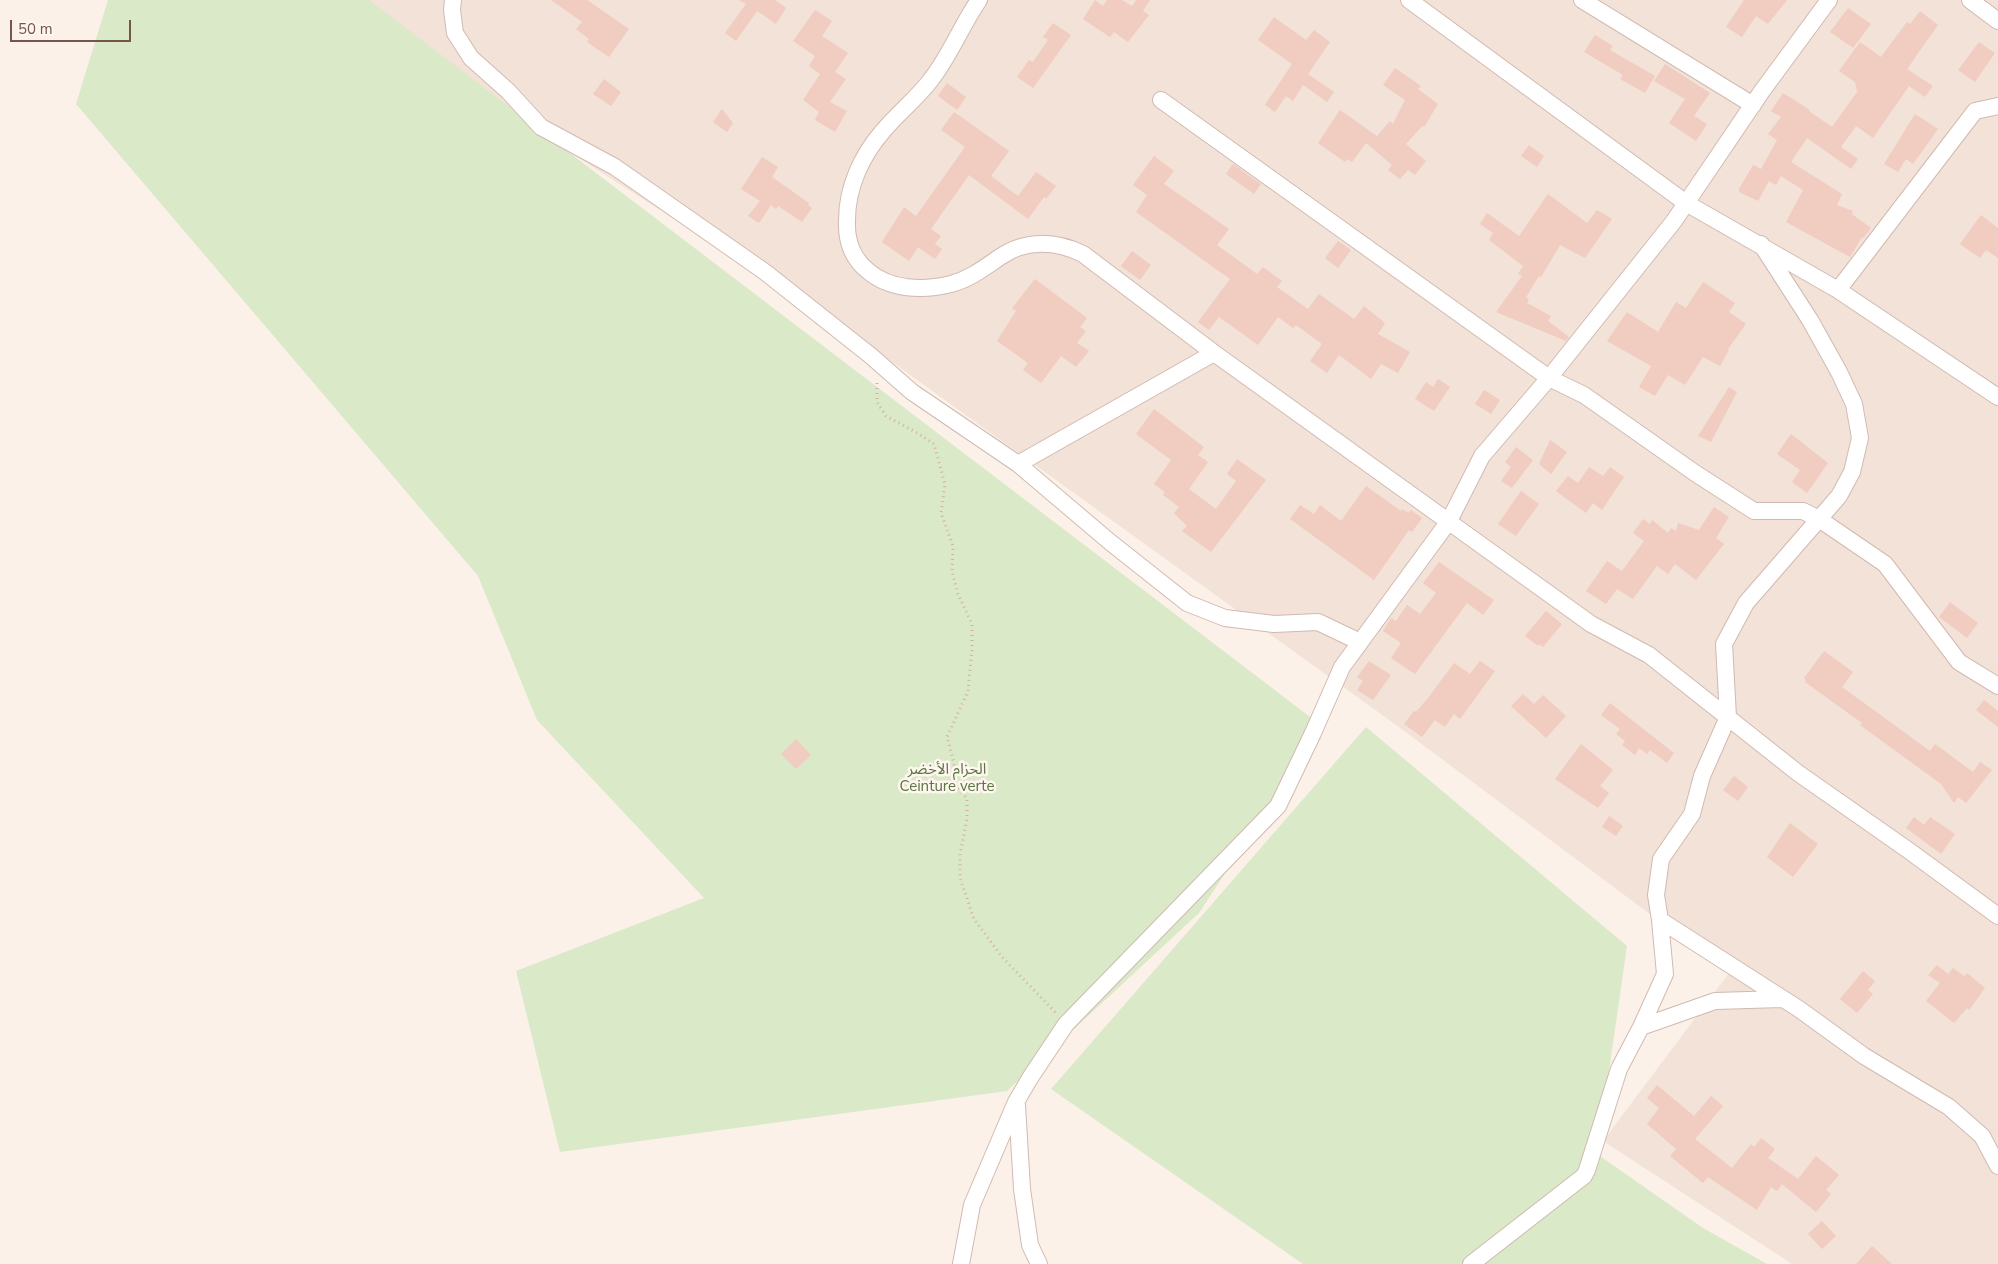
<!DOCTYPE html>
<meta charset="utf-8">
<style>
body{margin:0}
#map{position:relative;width:1998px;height:1264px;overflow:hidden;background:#fcf1e8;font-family:"Nunito Sans",sans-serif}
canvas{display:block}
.scale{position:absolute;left:10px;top:20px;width:121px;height:22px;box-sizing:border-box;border:2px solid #76554d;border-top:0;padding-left:6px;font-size:15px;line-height:18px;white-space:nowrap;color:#76554d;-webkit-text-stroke:4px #fef6ef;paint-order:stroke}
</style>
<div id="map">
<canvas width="1998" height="1264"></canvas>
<div class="scale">50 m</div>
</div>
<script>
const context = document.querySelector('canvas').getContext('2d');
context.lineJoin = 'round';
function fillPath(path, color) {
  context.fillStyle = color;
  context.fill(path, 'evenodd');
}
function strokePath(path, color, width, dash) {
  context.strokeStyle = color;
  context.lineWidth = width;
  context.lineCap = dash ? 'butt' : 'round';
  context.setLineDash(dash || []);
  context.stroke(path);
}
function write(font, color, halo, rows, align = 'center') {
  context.font = font + ' "Nunito Sans","Noto Sans Arabic",sans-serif';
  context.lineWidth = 5;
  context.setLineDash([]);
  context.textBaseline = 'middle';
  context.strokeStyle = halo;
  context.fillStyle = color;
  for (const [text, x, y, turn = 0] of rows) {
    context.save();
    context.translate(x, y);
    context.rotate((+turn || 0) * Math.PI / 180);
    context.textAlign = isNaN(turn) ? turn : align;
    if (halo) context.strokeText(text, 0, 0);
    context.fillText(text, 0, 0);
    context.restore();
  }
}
const residential = new Path2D(`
 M333,0H1998V1264H1792L1603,1141L1729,973L1396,725L856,336Z`);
const green = new Path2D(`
 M108,0H369L1322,726L1199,913L1007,1091L560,1152L516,971L704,898L537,720L478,576L76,104Z
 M1366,727L1627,946L1597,1154L1703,1228L1767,1264H1303L1051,1089Z`);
const building = new Path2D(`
 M551,0H587L629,29L609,57L587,42L589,39L576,29L582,22Z
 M739,0H775L786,8L776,24L757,11L736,41L725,33L746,4Z
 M1095,0L1103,6L1107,0H1122L1132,6L1136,0H1150L1143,11L1149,15L1128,42L1114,32L1110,37L1083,19Z
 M1744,0H1787L1768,24L1756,16L1742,37L1726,27Z
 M1848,8L1871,24L1853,48L1830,32Z
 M815,10L832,21L822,36L848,53L835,72L846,79L830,102L847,111L835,132L815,120L819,112L803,100L820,74L809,66L815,56L793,41Z
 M1920,11L1938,25L1907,69L1933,86L1925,97L1909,86L1873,138L1856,126L1841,147L1858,159L1851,169L1807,138L1791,162L1842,194L1837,205L1853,211L1852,214L1871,228L1863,238L1862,237L1850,257L1786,222L1803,190L1781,176L1776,185L1769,181L1758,201L1739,192V189L1753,165L1761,169L1777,140L1768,134L1781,117L1771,111L1783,93L1810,110L1809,111L1832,127L1857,92L1855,82L1839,71L1860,42L1881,57L1907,22L1910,24Z
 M1274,17L1306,40L1314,30L1330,42L1308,74L1334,92L1327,102L1303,85L1293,101L1286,96L1275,112L1265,105L1292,64L1258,40Z
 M1053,23L1071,35L1033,88L1017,77L1029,60L1033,62L1048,40L1043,37Z
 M1595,35L1613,46L1610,50L1655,76L1645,93L1620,79L1623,75L1584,52Z
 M1979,42L1995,53L1975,82L1958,70Z
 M1665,64L1710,93L1694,116L1707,124L1696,141L1669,123L1685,99L1654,81Z
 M1395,68L1421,86L1418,89L1438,104L1424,127L1422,126L1406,144L1426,161L1415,175L1408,170L1400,179L1388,170L1392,165L1366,143L1352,162L1347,159L1345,162L1318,143L1340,110L1377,136L1390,121L1393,124L1405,100L1383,85Z
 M604,79L621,92L611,106L593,94Z
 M947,83L966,97L957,110L938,96Z
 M722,109L733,123L727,132L713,122Z
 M954,112L1009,151L991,176L1018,196L1036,172L1056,186L1046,199L1044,197L1028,219L969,175L931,229L941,236L935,244L942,249L935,259L918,247L909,261L882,242L904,207L916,216L965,147L941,130Z
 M1915,114L1938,129L1913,164L1906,159L1898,172L1884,164Z
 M1529,145L1544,156L1537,167L1521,156Z
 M1154,156L1174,171L1164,184L1229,229L1217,245L1257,274L1263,267L1282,281L1277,287L1308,309L1319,294L1354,319L1364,306L1385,323L1378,334L1410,352L1398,373L1381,364L1371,379L1339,355L1327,373L1310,361L1322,344L1296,325L1293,328L1278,317L1258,345L1219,317L1209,330L1198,322L1230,279L1136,212L1147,195L1133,185Z
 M762,157L778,167L772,177L809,203L808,205L812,208L802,222L778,206L776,209L771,205L759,223L748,216L760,201L741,189Z
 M1233,164L1261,184L1254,194L1226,174Z
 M1548,194L1587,223L1597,210L1612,219L1585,258L1560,245L1541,277L1539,276L1526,297L1529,300L1527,303L1551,316L1548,321L1569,337L1566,341L1496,312L1522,276L1518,274L1523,266L1489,240L1493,233L1480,224L1487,213L1519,236Z
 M1981,215L1998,228V258L1986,250L1980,258L1960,244Z
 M1338,241L1351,250L1338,268L1325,258Z
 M1132,251L1151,265L1140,280L1121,266Z
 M1035,279L1087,318L1080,327L1086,331L1077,343L1089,351L1076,367L1061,356L1041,383L1023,370L1028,363L997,341L1016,311L1012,308Z
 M1703,282L1735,303L1729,312L1746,324L1728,349L1729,350L1720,366L1703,357L1685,385L1668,375L1655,396L1639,387L1651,366L1607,341L1627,312L1658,332L1676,302L1686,308Z
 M1438,379L1450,387L1434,411L1415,399L1426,382L1433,387Z
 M1729,387L1737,392L1711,442L1698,436Z
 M1484,390L1500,400L1491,414L1475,404Z
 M1154,409L1204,447L1198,455L1208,462L1189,489L1216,509L1236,481L1227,474L1237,459L1266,480L1211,552L1182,531L1187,526L1174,513L1179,507L1163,495L1165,492L1154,484L1171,460L1136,434Z
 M1791,434L1828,463L1807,493L1792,482L1800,470L1777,454Z
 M1550,440L1567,452L1551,474L1539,464Z
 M1516,447L1533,460L1512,488L1501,481L1511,467L1505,462Z
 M1589,467L1603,476L1610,467L1624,477L1602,510L1593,503L1586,513L1556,491L1568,476L1578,483Z
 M1366,486L1401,511L1402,509L1408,513L1411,510L1422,518L1412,532L1409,530L1374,580L1290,519L1300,505L1314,514L1320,505L1341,521Z
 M1521,491L1539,504L1516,536L1498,524Z
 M1714,507L1729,517L1716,538L1724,544L1696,580L1675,564L1668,574L1657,566L1633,599L1617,589L1606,604L1586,591L1607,561L1622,571L1644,541L1633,533L1643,519L1650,524L1652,520L1668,533L1671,528L1676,531L1678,523L1699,530Z
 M1439,562L1494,600L1483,615L1467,603L1415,674L1391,658L1401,643L1383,631L1391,618L1396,621L1407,605L1420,614L1436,593L1423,583Z
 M1950,602L1978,623L1967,638L1939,617Z
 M1546,611L1562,624L1543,647L1539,644L1538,646L1525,636Z
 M1824,651L1853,672L1842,687L1930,751L1935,744L1973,772L1980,762L1992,770L1966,803L1958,797L1954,803L1941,784L1860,725L1862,723L1805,682L1806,680L1804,678Z
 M1369,661L1391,675L1373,700L1357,690L1363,681L1357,677Z
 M1480,661L1495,671L1460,719L1454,714L1445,727L1435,720L1422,737L1404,724L1414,711L1416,712L1428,698L1454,663L1470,674Z
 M1523,694L1534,704L1543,695L1566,716L1546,738L1511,706Z
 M1984,700L1998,711V727L1976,710Z
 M1610,703L1674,753L1667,763L1650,750L1647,754L1639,748L1635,755L1622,745L1625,741L1616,734L1620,729L1601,715Z
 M796,739L811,755L796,769L781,754Z
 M1581,744L1613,770L1600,786L1609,793L1598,808L1555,779Z
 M1734,776L1748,787L1738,801L1723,790Z
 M1609,816L1623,826L1616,836L1602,827Z
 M1914,817L1924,825L1930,817L1955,834L1941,854L1906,828Z
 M1790,823L1818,844L1793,877L1767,857Z
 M1937,965L1948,974L1953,968L1964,976L1967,973L1985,988L1969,1010L1967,1008L1954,1023L1926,1001L1940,983L1928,975Z
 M1863,971L1875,981L1868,990L1873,994L1857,1013L1840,999Z
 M1657,1085L1694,1116L1711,1096L1723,1106L1695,1139L1732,1168L1751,1144L1754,1147L1761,1138L1775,1149L1768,1158L1798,1179L1816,1156L1839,1175L1826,1190L1831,1194L1816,1212L1782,1184L1777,1191L1771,1187L1757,1210L1708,1177L1703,1183L1670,1156L1676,1149L1647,1124L1659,1108L1647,1098Z
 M1822,1221L1836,1236L1822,1249L1808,1234Z
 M1872,1246L1892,1264H1856Z`);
const path = new Path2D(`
 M877,383V402L886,416L919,434L934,444L945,484L941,513L953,546L952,571L958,594L972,624V651L968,691L947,737L954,763L956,786L967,798V819L960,854V878L974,919L1002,957L1057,1014`);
const minor = new Path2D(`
 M453,0L452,10L455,33L471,58L508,91L541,127L615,167L765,272L871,356L912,392L1018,464L1110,542L1187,603L1225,618L1274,624L1318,622L1360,642
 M979,0C961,26 950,56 930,81C916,99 898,113 883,131C862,155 847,187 847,220C846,240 852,258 868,271C890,290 923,291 951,284C970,279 984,268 1000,257C1026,239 1056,241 1083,254L1214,353L1591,624L1649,655L1798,773L1908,850L1998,916
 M1409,0L1686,203L1838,290L1998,397
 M1582,0L1753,105
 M1970,0L1998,21
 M1161,100L1549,378L1584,395L1695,473L1754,511H1803L1819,519L1885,564L1959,662L1998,686
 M1838,290L1975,111L1998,106
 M1018,464L1214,353
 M1660,920L1656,895L1661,859L1692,814L1702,776L1728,717L1724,644L1746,603L1839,496L1852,472L1860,438L1854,404L1839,372L1810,320L1761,244
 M1641,1027L1715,1001L1782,999
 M1017,1105L1022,1189L1030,1245L1039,1264
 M961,1264L972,1205L1016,1102L1030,1078L1066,1024L1278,806L1313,733L1342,667L1449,521L1482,456L1549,378L1674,221L1762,91L1829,0
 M1471,1264L1584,1176L1587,1170L1619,1069L1641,1027L1665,974L1660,920L1799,1009L1864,1056L1949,1107L1982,1136L1998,1166`);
const parkNames = [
 ["الحزام الأخضر",947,770],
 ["Ceinture verte",947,787]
];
fillPath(residential, '#f3e2d7');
fillPath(green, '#dae9c7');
fillPath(building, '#f0ccc1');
strokePath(minor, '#d0bab1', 18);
strokePath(path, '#d6afa3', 3, [1, 4]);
strokePath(minor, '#fff', 16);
write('15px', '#587542', '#fef6ef', parkNames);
</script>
